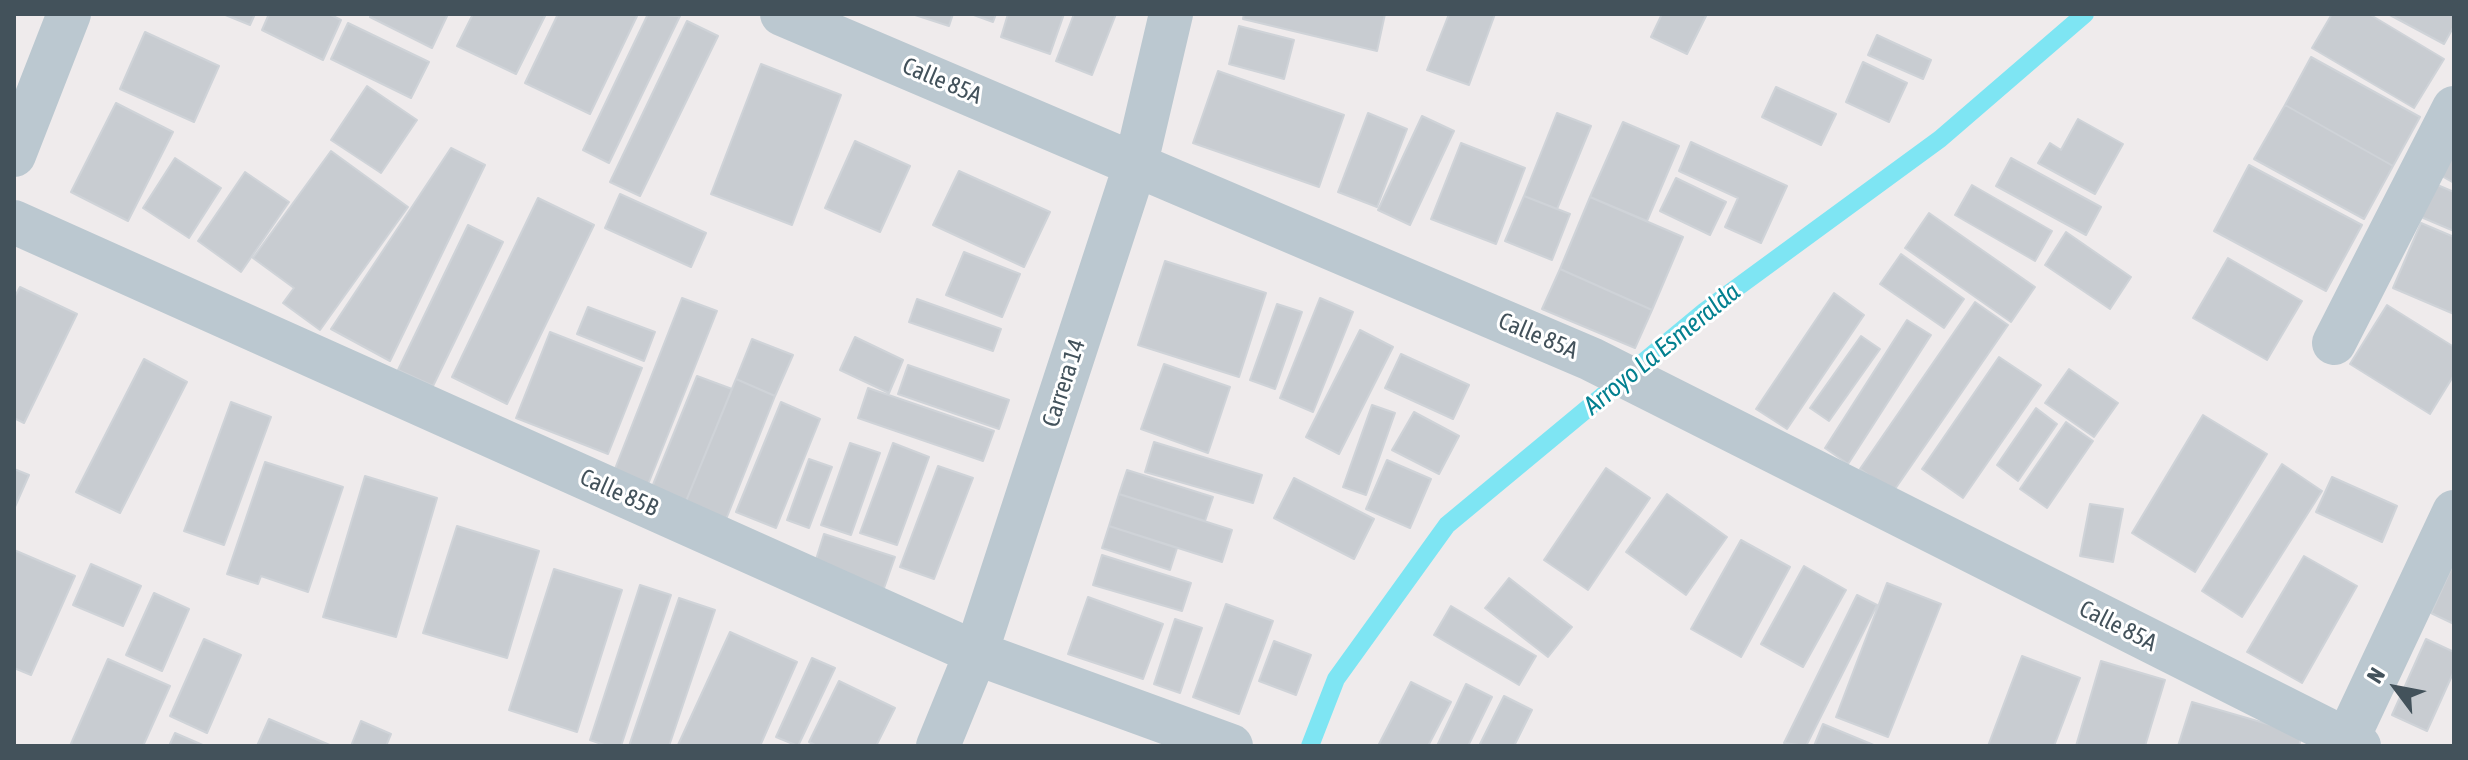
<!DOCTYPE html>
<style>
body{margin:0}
#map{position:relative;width:2468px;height:760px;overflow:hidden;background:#efebec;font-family:"Asap Condensed",sans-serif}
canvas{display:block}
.frame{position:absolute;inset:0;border:16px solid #43525b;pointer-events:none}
.north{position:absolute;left:2356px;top:648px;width:80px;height:80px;-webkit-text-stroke:6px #fff;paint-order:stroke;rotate:302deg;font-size:22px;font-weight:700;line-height:32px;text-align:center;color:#43525b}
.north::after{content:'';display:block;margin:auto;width:28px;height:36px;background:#43525b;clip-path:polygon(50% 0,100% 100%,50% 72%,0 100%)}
</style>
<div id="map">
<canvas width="2468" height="760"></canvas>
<div class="frame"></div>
<div class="north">N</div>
</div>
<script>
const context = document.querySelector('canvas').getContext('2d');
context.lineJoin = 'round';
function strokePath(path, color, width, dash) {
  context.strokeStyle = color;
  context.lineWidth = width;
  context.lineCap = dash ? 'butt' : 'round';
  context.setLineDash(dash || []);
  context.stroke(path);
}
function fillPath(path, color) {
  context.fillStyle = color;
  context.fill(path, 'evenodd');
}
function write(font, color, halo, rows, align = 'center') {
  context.font = font + ' "Asap Condensed",sans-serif';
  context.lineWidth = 6;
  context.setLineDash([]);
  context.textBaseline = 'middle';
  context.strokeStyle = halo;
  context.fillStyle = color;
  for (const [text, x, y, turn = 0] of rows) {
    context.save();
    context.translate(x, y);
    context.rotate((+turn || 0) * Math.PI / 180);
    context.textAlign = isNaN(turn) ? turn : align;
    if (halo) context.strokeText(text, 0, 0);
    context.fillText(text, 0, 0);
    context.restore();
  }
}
const stream = new Path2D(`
 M1310,746L1336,679L1447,525L1705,311L1940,139L2085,14`);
const building = new Path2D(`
 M223,14H255L250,25Z
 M269,14H329L341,20L323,60L262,30Z
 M371,14H448L432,48L370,17Z
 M473,14H546L516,74L457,46Z
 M558,14H638L590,114L525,83Z
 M648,14L680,16L609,163L583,150Z
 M912,14H953L949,26Z
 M971,14H996L993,22Z
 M1008,14H1064L1050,54L1001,37Z
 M1074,14H1116L1092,75L1056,61Z
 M1244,14H1385L1377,51L1243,19Z
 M1449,14H1495L1469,85L1427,70Z
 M1662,14H1707L1687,54L1651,37Z
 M2332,14H2369L2444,59L2414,108L2312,48Z
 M2388,14H2454V26L2444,44Z
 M687,21L718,36L640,196L610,182Z
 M348,23L429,62L411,98L331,59Z
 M1239,26L1294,40L1284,79L1229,64Z
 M145,32L219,66L194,122L120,89Z
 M1877,35L1931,60L1923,79L1868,55Z
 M2311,57L2420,117L2393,166L2285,105Z
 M1863,62L1907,83L1889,122L1846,102Z
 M761,64L841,95L792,225L711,194Z
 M1218,71L1344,115L1319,187L1193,143Z
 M367,86L417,120L381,173L331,140Z
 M1776,87L1836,114L1821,145L1762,117Z
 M116,103L173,132L128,221L71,192Z
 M2285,105L2393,166L2364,219L2254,159Z
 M1368,113L1407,129L1377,207L1338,192Z
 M1557,113L1591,126L1557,209L1524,196Z
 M1422,116L1454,131L1410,225L1378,210Z
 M2078,119L2123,144L2095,194L2038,163L2050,143L2061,150Z
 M1623,122L1679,146L1647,221L1590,197Z
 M855,141L910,166L880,232L825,208Z
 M1691,142L1787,186L1761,243L1725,227L1738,198L1679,171Z
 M1461,143L1525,168L1496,244L1431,219Z
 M2454,144V183L2438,174Z
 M451,148L485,165L390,361L331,329Z
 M331,151L408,207L320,330L283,303L294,288L253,258Z
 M175,158L221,188L189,238L143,208Z
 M2011,158L2101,207L2086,235L1996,186Z
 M2249,165L2362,225L2326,291L2214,231Z
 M959,171L1050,212L1024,267L933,225Z
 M245,172L289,202L241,272L198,241Z
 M1676,178L1726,202L1710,235L1660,211Z
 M2435,184L2454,192V231L2421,217Z
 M1972,185L2052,231L2035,261L1955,215Z
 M620,194L706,233L691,267L605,228Z
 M1524,196L1570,214L1552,260L1505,241Z
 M1590,197L1683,237L1652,310L1560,269Z
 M538,198L594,225L507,404L452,377Z
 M1929,213L2035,287L2011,322L1905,248Z
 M2421,223L2454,237V314L2393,288Z
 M468,225L503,242L433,386L398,370Z
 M2066,232L2131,277L2110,309L2045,265Z
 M964,252L1020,274L1002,317L946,295Z
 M1901,254L1964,299L1944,328L1880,284Z
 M2228,258L2302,301L2267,360L2193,318Z
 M1165,261L1266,293L1239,377L1138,345Z
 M1560,269L1652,310L1635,348L1542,309Z
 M20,287L77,314L24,423L14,418V298Z
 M1834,293L1864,315L1787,429L1756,409Z
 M682,298L717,311L645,492L611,479Z
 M1320,298L1353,312L1313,412L1280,398Z
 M917,299L1001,329L993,351L909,322Z
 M1975,302L2008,325L1893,492L1860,469Z
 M1277,304L1302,312L1275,389L1250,380Z
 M2387,305L2454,347V375L2430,414L2350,364Z
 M588,307L655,332L644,361L577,334Z
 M1907,320L1931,335L1848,464L1825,448Z
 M1360,330L1393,347L1339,454L1306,437Z
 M550,332L642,368L608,454L516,418Z
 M1861,336L1880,349L1829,421L1810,408Z
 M855,337L903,360L889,393L840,370Z
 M752,339L793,355L775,396L736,379Z
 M1401,354L1469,385L1453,419L1385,388Z
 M1999,357L2041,385L1963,498L1922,469Z
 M144,359L187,382L120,513L76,492Z
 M1164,364L1230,387L1208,453L1141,429Z
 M908,365L1009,400L999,429L898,394Z
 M2069,369L2118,403L2094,437L2045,403Z
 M697,376L732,389L682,511L648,497Z
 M736,379L775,396L723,527L682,511Z
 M868,388L994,431L983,461L858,418Z
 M231,402L271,417L224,545L184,531Z
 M781,402L820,419L776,528L736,512Z
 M1372,405L1395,413L1366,495L1343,487Z
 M2036,408L2057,424L2018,481L1997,465Z
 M1414,412L1459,436L1439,474L1392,450Z
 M2203,415L2267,454L2195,572L2132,533Z
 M2066,422L2093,441L2047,508L2020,489Z
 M1154,442L1262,475L1253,503L1145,472Z
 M850,443L880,453L851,535L821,525Z
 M893,443L929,457L897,545L860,533Z
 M809,459L832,467L809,528L787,520Z
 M1387,460L1431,479L1410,528L1366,509Z
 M265,462L343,487L308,592L261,576L258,584L227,574Z
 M2282,464L2322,491L2242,617L2202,591Z
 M938,466L973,478L934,579L900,567Z
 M1606,468L1650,498L1588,590L1544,560Z
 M14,469L29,475L14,509Z
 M1127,470L1213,497L1205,521L1119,494Z
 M365,476L437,498L396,637L323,617Z
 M2332,477L2397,506L2382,542L2316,512Z
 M1294,478L1374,519L1354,559L1274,518Z
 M1119,494L1232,530L1222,562L1109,526Z
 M1667,494L1727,537L1686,595L1626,552Z
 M2090,504L2123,509L2113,562L2080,556Z
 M457,526L539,551L507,658L423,633Z
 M1109,526L1177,548L1170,570L1102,548Z
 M824,534L895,557L883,591L813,569Z
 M1741,540L1790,567L1741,657L1691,629Z
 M14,550L75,576L31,675L14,668Z
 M1102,555L1191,583L1182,611L1093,585Z
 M2304,556L2357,586L2302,683L2247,652Z
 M91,564L141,586L123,626L73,605Z
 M1804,566L1846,590L1803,667L1761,644Z
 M2452,567L2454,568V624L2431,613Z
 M554,569L622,590L577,732L509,710Z
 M1509,578L1572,627L1548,657L1485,608Z
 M1887,583L1941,604L1888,737L1836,717Z
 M640,585L671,595L621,746H607L590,740Z
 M154,593L189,609L162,671L126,655Z
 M1857,595L1877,605L1806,746L1784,743Z
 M1088,597L1163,624L1143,679L1068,654Z
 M679,598L715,610L669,746H629Z
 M1226,604L1273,621L1239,714L1193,697Z
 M1451,606L1536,656L1519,685L1434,635Z
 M1175,619L1202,628L1180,693L1154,684Z
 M730,632L797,662L760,746H681L678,745Z
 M204,639L241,655L207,733L170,716Z
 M2426,639L2454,652V671L2427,731L2392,715Z
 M1274,641L1311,655L1296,695L1259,681Z
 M2022,656L2080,678L2054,746H1988Z
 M812,658L835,668L798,746L776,737Z
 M108,659L170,686L143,746H70Z
 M2101,661L2165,680L2145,746H2076Z
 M839,681L895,708L876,746H817L809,742Z
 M1411,682L1451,702L1428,746H1378Z
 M1466,684L1492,697L1468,746H1437Z
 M1504,696L1532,710L1514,746H1479Z
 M2192,702L2302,734L2299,746H2178Z
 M269,719L332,746H257Z
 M361,721L391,734L386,746H351Z
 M1823,724L1876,746H1814Z
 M175,733L205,746H169Z`);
const minor = new Path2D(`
 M782,14L1591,359L2359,746
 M14,155L69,14
 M14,222L976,653L1231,746
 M2334,343L2454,108
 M938,746L976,653L1136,163L1171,14
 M2344,746L2454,512`);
const streetNames = [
 ["Calle 85A",942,81,23],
 ["Calle 85A",1538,336,23],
 ["Carrera 14",1064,383,-72],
 ["Calle 85B",619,493,24],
 ["Calle 85A",2118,626,27]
];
const waterNames = [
 ["Arroyo La Esmeralda",1662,349,-39]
];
strokePath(stream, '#7ee5f3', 18);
fillPath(building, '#c8ccd1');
strokePath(building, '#cfd3d8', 2);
strokePath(minor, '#bbc8d0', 44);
write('24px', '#43525b', '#fff', streetNames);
write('italic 26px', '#038090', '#fff', waterNames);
</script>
